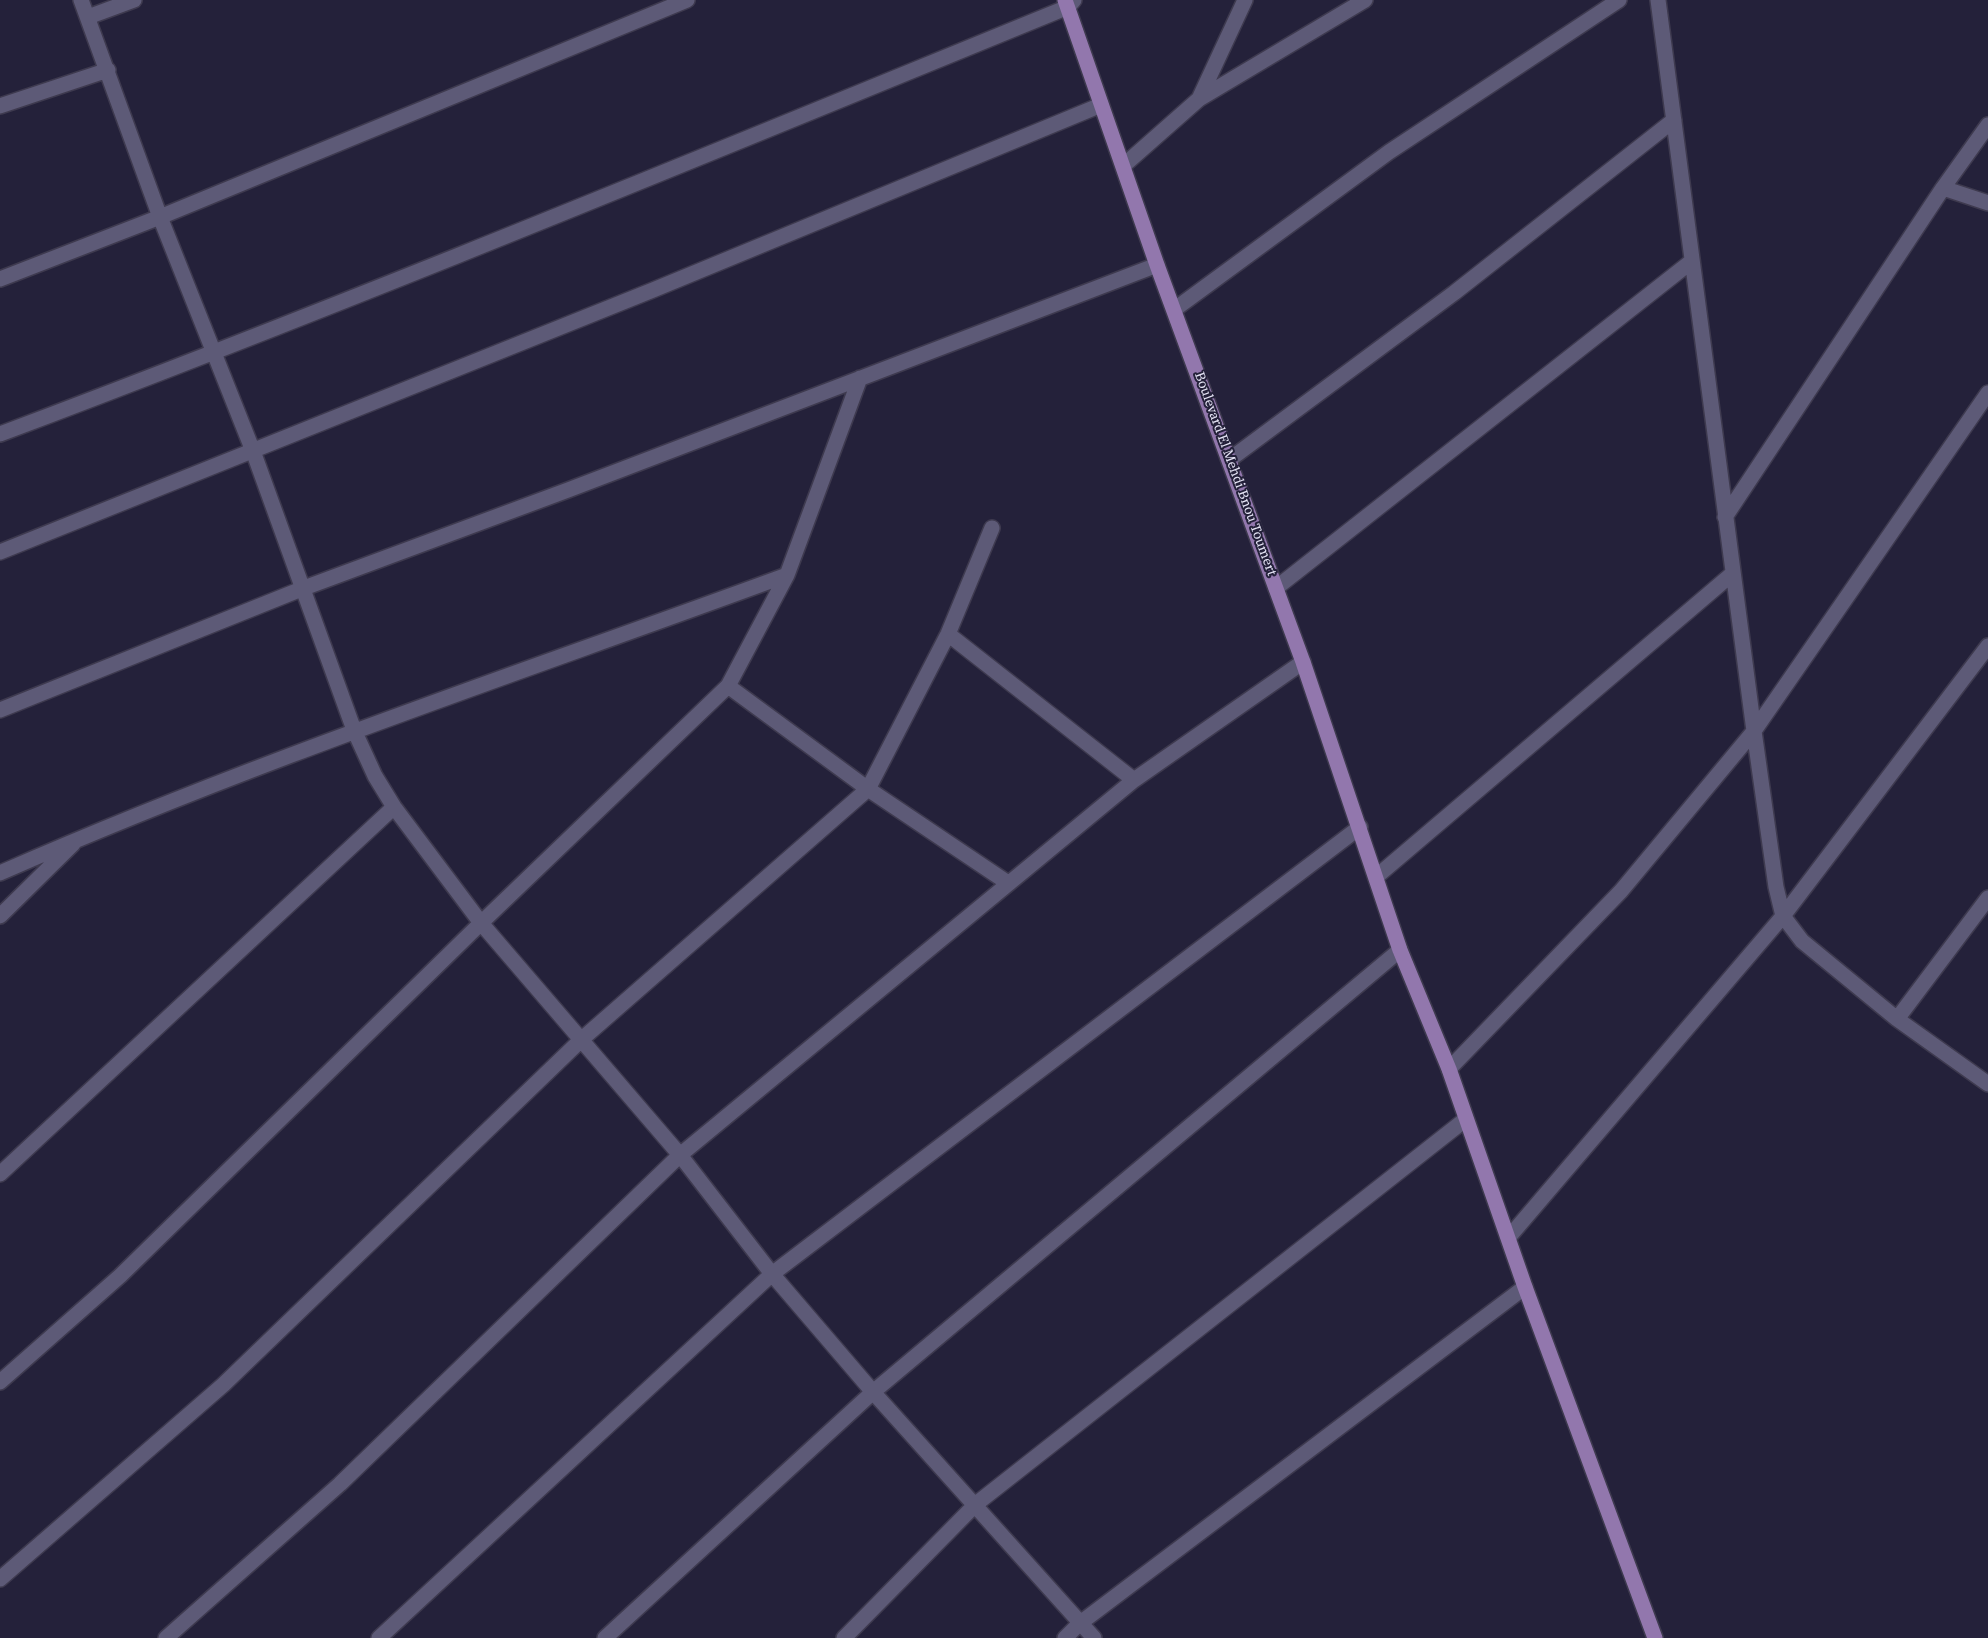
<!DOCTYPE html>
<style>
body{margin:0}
canvas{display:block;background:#24213a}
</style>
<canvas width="1988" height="1638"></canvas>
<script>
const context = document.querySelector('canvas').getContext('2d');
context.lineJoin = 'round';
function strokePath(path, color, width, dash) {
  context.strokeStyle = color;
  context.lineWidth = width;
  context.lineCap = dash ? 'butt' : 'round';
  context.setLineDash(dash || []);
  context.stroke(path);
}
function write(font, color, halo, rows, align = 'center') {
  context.font = font + ' "Source Serif 4",serif';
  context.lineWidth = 4;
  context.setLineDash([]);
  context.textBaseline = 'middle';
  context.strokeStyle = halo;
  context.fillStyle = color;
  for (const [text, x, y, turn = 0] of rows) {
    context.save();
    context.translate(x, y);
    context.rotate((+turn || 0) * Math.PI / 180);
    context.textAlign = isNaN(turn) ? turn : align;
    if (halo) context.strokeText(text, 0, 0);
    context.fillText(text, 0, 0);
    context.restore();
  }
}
const minor = new Path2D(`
 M81,0L160,217L253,451L354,730L375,776L394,807L481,923L680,1155L772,1274L873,1392L1094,1638
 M1658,0L1754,731L1776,887L1783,916L1802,941L1897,1019L1988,1084
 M88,17L134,0
 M1199,99L1245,0
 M0,106L108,70
 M1123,166L1199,99L1365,0
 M1943,188L1988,203
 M0,279L160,217L687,0
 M1175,309L1389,152L1619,0
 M0,434C359,299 713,152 1068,7L1074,0
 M1229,460L1454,293L1674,120
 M1725,517L1943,188L1988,125
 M0,552L653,290L1101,105
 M1276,588L1692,261
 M948,634L1134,780
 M728,686L868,789L1008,883
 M0,710L304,588L568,490L1157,265
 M0,873C257,760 523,672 787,575L860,378
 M1376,877L1732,574
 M0,916L73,844
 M1897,1019L1988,898
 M1449,1069L1621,891L1754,731L1988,393
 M0,1174L394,807
 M1509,1237L1783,916L1988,646
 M0,1382L120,1276L481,923L728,686L787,575
 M0,1579L223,1385L582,1039L868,789L948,634L992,528
 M166,1638L340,1484L680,1155L1134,780L1303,662
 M379,1638L772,1274L1360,827
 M605,1638L873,1392L1400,950
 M844,1638L976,1504L1466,1119
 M1065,1638L1079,1624L1525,1287`);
const major = new Path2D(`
 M1065,0L1157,265L1303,662L1400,950L1449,1069L1525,1287L1655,1638`);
const streetNames = [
 ["Boulevard El Mehdi Bnou Toumert",1235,474,70]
];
strokePath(minor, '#3e3a4f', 18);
strokePath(major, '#3e3a4f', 18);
strokePath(minor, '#5d5a77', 15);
strokePath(major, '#9277ad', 15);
write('14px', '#e6e5f6', '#24213a', streetNames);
</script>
